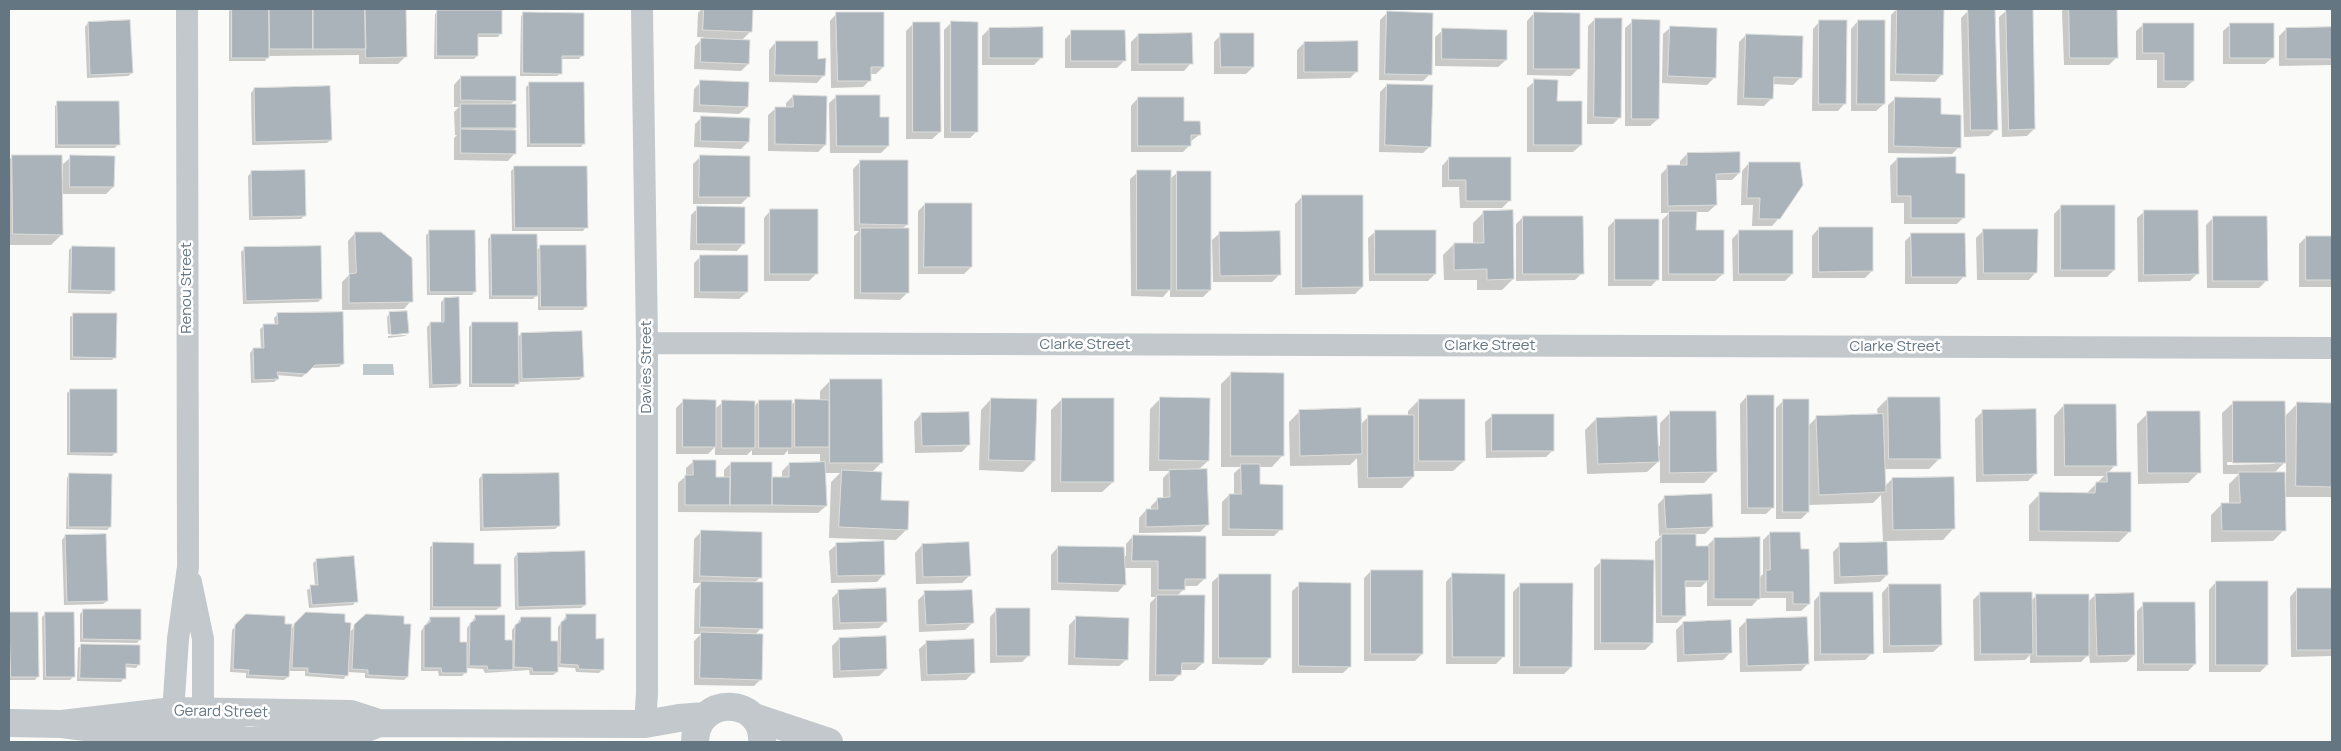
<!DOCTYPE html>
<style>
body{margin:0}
#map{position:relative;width:2341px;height:751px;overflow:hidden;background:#fafaf8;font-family:Manrope,sans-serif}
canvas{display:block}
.frame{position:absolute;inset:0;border:10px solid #657683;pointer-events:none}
</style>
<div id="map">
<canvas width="2341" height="751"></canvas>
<div class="frame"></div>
</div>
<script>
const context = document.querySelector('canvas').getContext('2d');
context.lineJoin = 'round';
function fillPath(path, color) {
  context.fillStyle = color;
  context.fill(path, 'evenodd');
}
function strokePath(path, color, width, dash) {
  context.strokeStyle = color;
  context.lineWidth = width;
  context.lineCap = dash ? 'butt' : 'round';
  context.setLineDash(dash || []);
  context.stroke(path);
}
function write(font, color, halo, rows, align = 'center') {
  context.font = font + ' Manrope,sans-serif';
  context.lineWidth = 5;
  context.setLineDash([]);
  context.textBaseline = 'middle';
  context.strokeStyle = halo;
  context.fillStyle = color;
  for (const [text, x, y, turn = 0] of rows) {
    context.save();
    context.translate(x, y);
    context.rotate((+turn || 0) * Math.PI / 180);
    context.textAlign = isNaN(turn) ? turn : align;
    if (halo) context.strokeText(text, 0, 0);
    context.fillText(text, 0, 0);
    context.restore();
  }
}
const water = new Path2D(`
 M363,364H393L394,375H363Z`);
const shadow = new Path2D(`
 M232,9H405V57L398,64H359V55L268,56L265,61H229V11Z
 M702,9H752L751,31L741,41L748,64L741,71L694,69L695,46L704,37H697L698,13Z
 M1897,9H1943L1942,74L1935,82L1890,81L1891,15Z
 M2064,9H2116L2117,57L2109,65H2064L2062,11Z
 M1969,10L1996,129L1989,136L1964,137L1961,18Z
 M2007,10L2034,129L2027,136L2002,137L1999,17Z
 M438,11L501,33L498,37H477V56L474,59H434L435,14Z
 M524,13L582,55L579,59H561V73L557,76H520L521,16Z
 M837,13L883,67L876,74H870V80L863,87L831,88L830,21Z
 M1387,13L1430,74L1423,81L1379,80L1380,20Z
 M1534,13L1579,68L1571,76L1527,75V21Z
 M1595,19L1620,117L1613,124H1587L1588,26Z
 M1633,21L1658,119L1650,126H1625V28Z
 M1820,21L1845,103L1838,111H1812L1813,29Z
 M1858,21L1884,104L1876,111H1851V29Z
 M88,23L132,73L128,76L87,78L85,27Z
 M951,23L977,131L970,138H944V30Z
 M913,24L940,132L932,139H906V31Z
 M2144,24L2193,81L2185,88H2157V60H2136V31Z
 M2231,24L2273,57L2265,64H2223V31Z
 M1671,27L1714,78L1707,85L1662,83L1663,34Z
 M989,29L1042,57L1034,65H982V36Z
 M2286,29H2332V65L2279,66V36Z
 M1443,30L1506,60L1498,67L1435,66V37Z
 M1072,32L1125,60L1117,68H1065V39Z
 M1138,35L1191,63L1184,71H1131V42Z
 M1221,35L1253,67L1246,74H1214V42Z
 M1746,35L1801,77L1793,85L1772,84V98L1764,106L1737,105L1739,42Z
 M776,42L817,60L824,75L817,83L769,82V50Z
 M1304,43L1357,71L1350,78L1297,79V50Z
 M461,77L515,100L510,105L515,128L512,131L515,153L508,161L454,160V138L457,135H455L454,112L459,107H454V85Z
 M1535,81L1556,102L1581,145L1573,152H1527V88Z
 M701,82L747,107L739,114L693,112L694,89Z
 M529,84L584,143L581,147H527L526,87Z
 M1387,85L1430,146L1423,153L1379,152L1380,92Z
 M254,89L331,140L327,143L252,145L251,93Z
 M793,96L825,145L818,152L768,151V115L776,108H786V103Z
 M837,96L879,118L888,146L881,153H830L829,103Z
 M1138,98L1183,122L1199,135L1190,142V145L1183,152H1131V106Z
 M1896,98L1940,115L1959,147L1952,154L1888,153V105Z
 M58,103L118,144L115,148H55V106Z
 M702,117L748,142L741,149L694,147L695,124Z
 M1687,154L1739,173L1732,180H1715L1716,205L1708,212H1695V231L1723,274L1715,281H1662V220L1669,213H1661V174L1668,167H1680V161Z
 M12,157L63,181V164L71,157L113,187L106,194H61L62,234L51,245H9V160Z
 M700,157L748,197L741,204H693V164Z
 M1449,158L1509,201L1502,208H1460L1459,187H1442V166Z
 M1897,159L1955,175L1964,217L1957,224H1904V203H1891L1890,166Z
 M861,161L907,224L902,230L907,293L900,300L854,299V236L859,231H854L853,169Z
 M1749,163L1779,218L1772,226H1752L1753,205H1741L1742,171Z
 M514,168L586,227L583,231H512L511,171Z
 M252,172L305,215L301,219L249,220L248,176Z
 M1138,172L1170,179L1178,172L1210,290L1203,297H1170V289L1163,297L1131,296L1130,179Z
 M1302,197L1362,287L1355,294L1295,295V204Z
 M925,204L971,267L964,274H918V211Z
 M2061,207L2114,270L2107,277H2054V214Z
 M698,208L744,243L737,251L690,250L691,215Z
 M771,210L816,274L809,281H764V218Z
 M2145,211L2197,274L2190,281L2138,282L2137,218Z
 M1484,212L1513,279L1502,290H1477V280H1444L1443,255L1454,244H1473V223Z
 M1523,217L1582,273L1575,280L1516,281V224Z
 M2213,218L2266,281L2259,288H2207L2206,225Z
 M1615,220L1658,279L1651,286H1608V227Z
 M1819,228L1872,271L1865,278H1812V236Z
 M1984,230L2036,272L2029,280H1977L1976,238Z
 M1376,231L1435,274L1428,281H1369L1368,238Z
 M1740,231L1792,274L1785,281H1733L1732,239Z
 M430,232L475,291L472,295H427L426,235Z
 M355,233L411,301L404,309L342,310V282L349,275L348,241Z
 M1220,233L1279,275L1272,282H1213L1212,240Z
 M1912,234L1964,276L1957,284H1905V241Z
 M491,236L536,251L540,247L586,306L583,310H538V294L533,299H489L488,239Z
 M2306,237H2332V287H2299V244Z
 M72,247L114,290L110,294L68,293L69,250Z
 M245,248L321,299L318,302L243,304L241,252Z
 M701,256L747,292L739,299L694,298V263Z
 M444,299L460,384L456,387L429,388L427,327L431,323H441V302Z
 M390,313L408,333L406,335V332L388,334L387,317Z
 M74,314L115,357L112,360H70V317Z
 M278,314L343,364L339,367L311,368L302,377L276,375L278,379L274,382L251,383L250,353L253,349H261L260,329L264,326L275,325L274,318Z
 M472,324L517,338L521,334L583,377L579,380L517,382L514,387H469V327Z
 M406,335L405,336L388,338V336Z
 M1232,373L1282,456L1272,467H1258L1259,485L1281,529L1274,536H1222V502L1229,495H1234V473L1241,467H1221V384Z
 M831,380L881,463L872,472L880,501L907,529L896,540L829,538L831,482L840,473H824L826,506L818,513L678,512V483L686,476V468L694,461L715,478H724V470L731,463L771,478H782V471L789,464L820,463V454H788V450L784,455H752V450L747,455H715V447L708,454H676V408L684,400L715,409L723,402L754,407L759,401L791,405L796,401H820V391Z
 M71,390L115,453L112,456L67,455V393Z
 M1747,396L1773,507L1766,514H1741L1740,404Z
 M1161,398L1208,461L1198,470L1207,525L1200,532L1139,533V518L1146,510H1151V506L1158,499H1163V478L1170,471H1149L1150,409Z
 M1888,398L1940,458L1929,469H1883L1884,487L1892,479L1953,529L1943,540L1886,541L1887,575L1880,582L1834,584L1833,552L1840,545L1883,543L1881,495L1873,503L1808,505V512L1801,519H1776V408L1783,401L1808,426L1817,417L1878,416L1877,409Z
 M991,399L1034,461L1023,472L979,470L981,410Z
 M1062,399L1113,482L1102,492H1051V410Z
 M1419,400L1464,461L1453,471H1413V477L1402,488H1358L1357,458L1350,465L1290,466L1289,422L1300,411L1360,425L1368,417H1408V411Z
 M2233,403L2284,417L2297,404H2332V497H2284V530L2273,541L2211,542V515L2222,504H2229V484L2239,474H2223L2222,413ZM2286,461V494H2284L2274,473ZM2227,462H2275V464L2227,465Z
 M2064,405L2115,465L2108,473L2130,531L2119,542L2029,541V505L2040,494H2086L2104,476H2054V416Z
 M1983,411L2035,474L2028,481L1976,482L1975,419Z
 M1671,412L1715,472L1704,483H1660V460L1647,472L1587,474L1585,430L1596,419L1660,446V423Z
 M2148,413L2199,472L2188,483L2138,484L2137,424Z
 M921,414L969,444L962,452L915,453L914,422Z
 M1493,415L1553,450L1546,457L1486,458L1485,422Z
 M70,474L110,527L107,530L66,529L67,478Z
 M482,475L559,526L555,529L480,531L479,479Z
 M1665,497L1712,527L1705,534H1695V547L1707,546L1714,539L1759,578L1763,574V540L1770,533L1799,551L1809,604L1801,611H1786V598H1759L1752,606H1707V581L1701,587H1684L1685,615L1677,623H1656L1655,542L1662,535L1659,536L1658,504Z
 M701,532L761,577L754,583L761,628L755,635L761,679L754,686L694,685V641L701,634H694L695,590L701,583H693L694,539Z
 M65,536L107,601L103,604L64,605L62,540Z
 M1133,536L1204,579L1197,586H1183V590L1177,596L1203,663L1195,670H1180V674L1173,681H1149L1150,603L1156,597H1151V568H1124L1125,584L1118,592L1051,590V555L1058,547L1126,556V544Z
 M434,544L472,565L500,607L496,610H430V547Z
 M837,544L884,574L877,582L831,583L829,551Z
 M922,545L970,575L962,583L916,584L915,553Z
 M517,554L585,605L581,608L515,610L514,558Z
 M317,560L356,601L353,605L309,608L307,590L315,586L313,563Z
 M1602,561L1652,643L1645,650H1594V568Z
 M1371,571L1422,654L1415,661H1364V578Z
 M1453,574L1503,657L1496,664H1446V582Z
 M1220,575L1270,657L1263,665L1212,664V582Z
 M2216,582L2267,665L2260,672H2209V590Z
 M1300,584L1350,666L1343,673H1292V591Z
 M1521,584L1571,667L1564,674H1513V592Z
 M1889,585L1941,645L1933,652L1883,653L1882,593Z
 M2297,589H2332V656L2291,657L2290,597Z
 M839,591L886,621L879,628L833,630L832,598Z
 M925,593L972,623L965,630L919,632L918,600Z
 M1821,593L1872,653L1865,660L1814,661V601Z
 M1980,593L2031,601L2037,595L2087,603L2095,595L2134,655L2127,662L2090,663L2089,654L2081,662L2030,663V655L2025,660L1974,661L1973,600Z
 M2144,604L2195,664L2188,671H2137V611Z
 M997,609L1029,655L1022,662L990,663V617Z
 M83,610L140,639L137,643L80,642V614Z
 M10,613L38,676L35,680H9Z
 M46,613L74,676L70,680H43L42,617Z
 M307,613L343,624L350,632L366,615L407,677L404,680L365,678V673L347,672L344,679L305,676V671H288V677L284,680L246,678V673L230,672L232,630L247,615L284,625L290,630Z
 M567,615L595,640L603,669L599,673L576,672L575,668L557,667V672L553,675H530L529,670L485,673L483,669L466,668V672L462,676H439L438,671H421V631L430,619L459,643H467V628L476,616L504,641H512V630L521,618L550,643H558V627Z
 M1076,618L1127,659L1119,666L1068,665L1069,625Z
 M1746,621L1808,663L1801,671L1740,672L1739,628Z
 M1683,623L1730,653L1723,660L1677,662L1676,630Z
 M839,639L886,669L879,676L833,678L832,646Z
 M927,642L974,672L966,680L921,681L919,649Z
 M82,645L139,664L136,668L124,667V678L121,682L77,681L78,648Z`);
const building = new Path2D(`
 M232,9H269V58H232Z
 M269,9H313V49H270Z
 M313,9H365L366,49H313Z
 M365,9H406L407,57L366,58Z
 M704,9H753L752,32L703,30Z
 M1897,9H1944L1943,75L1896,74Z
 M1968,9H1995L1998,130H1971Z
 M2006,9H2033L2035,129L2009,130Z
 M2069,9H2117L2118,58H2070Z
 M437,10H502V34H478V56H437Z
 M1387,11L1433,13L1432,75L1385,74Z
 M523,12L584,13V56H562V74L523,73Z
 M836,12H884V67H871V81H838Z
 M1534,12L1580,13V69H1534Z
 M1595,18H1622L1621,118L1594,117Z
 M1632,19L1660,20L1659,119H1632Z
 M130,20L133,73L90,75L88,22Z
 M1819,20H1847L1846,104H1819Z
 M1858,20H1885V104H1857Z
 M951,21L978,22V132H951Z
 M913,22H940L941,132H913Z
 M2143,23H2194V81H2164V53H2143Z
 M2230,23H2274V58H2230Z
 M1670,26L1717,28L1716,78L1668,76Z
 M1043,27V58H989V28Z
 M2332,27V59H2286V28Z
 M1442,28L1507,30V60L1442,59Z
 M1071,30H1125L1126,61H1071Z
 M1192,33L1193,64H1138V34Z
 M1220,33H1254V67H1221Z
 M1746,34L1803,36L1802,78L1774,77L1773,99L1744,98Z
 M701,38L750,40L749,64L701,62Z
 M776,41H818V59L826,58L825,76L775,75Z
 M1358,41V72H1304V42Z
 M461,76H516V101L461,100Z
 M1534,79L1558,80L1557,101H1582V145H1534Z
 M700,80L749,82L748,107L700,105Z
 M529,82H584L585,144H530Z
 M1387,84L1433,85L1431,147L1385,145Z
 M330,86L332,140L255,142L254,88Z
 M793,95L827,96L826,145L775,144V107H793Z
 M836,95H880V117H889V146H837Z
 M1138,97H1184V121H1200L1201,135H1191V146H1138Z
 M1895,97L1941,98V114L1961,115V148L1894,146Z
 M57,101H119L120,145H58Z
 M461,104H516V128H461Z
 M701,116L750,118L749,142L701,141Z
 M461,129L516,130V154L461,153Z
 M1740,152V173L1716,174L1717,205L1668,206L1667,165H1687V153Z
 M12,155H62L63,235L13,234Z
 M70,155L115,156L114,187H70Z
 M700,155L750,156V197H699Z
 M1449,157H1511V201H1466V180H1449Z
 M1956,157V173L1965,174V218H1911V196H1897V158Z
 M860,160H908V225L860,224Z
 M1749,162H1800L1803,185L1780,219H1759L1760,198H1747Z
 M514,166H587L588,228H515Z
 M305,170L306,216L252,217L251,171Z
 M1137,170H1171V290H1137Z
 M1177,171H1211V290H1177Z
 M1302,195H1363V287L1302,288Z
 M925,203H972V267H924Z
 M2061,205H2115V270H2061Z
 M697,206L745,207V244H697Z
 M770,209H818V274H770Z
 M1513,210L1514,279L1487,280V269L1454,270V243H1484L1483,211Z
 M2144,210H2198L2199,274L2144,275Z
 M1669,211H1697L1696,230H1724V274H1669Z
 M1523,216H1583L1584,274H1523Z
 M2213,216H2267L2268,281H2213Z
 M1615,219H1659V280H1615Z
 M1819,227H1873V271L1819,272Z
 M861,228H909V293H861Z
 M1983,229H2038L2037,273H1984Z
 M429,230H475L476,292H430Z
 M1375,230H1436V274H1375Z
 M1739,230H1793V274H1739Z
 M1280,231L1281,275L1220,276L1219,232Z
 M355,232H381L412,258L413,302L349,303V274L356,273Z
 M1911,233H1965L1966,277H1912Z
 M491,234H537L538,296H492Z
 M2306,236H2332V280H2306Z
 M540,245H586L587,307H541Z
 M72,246L115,247V291L71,290Z
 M321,246L322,299L246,301L244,247Z
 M700,255H748V292H700Z
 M459,297L461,384L432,385L430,322H444V298Z
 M407,311L409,333L391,335L389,312Z
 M343,312L344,364L315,365L306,374L277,372L279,379L254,380L253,348H264L263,324H278L277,313Z
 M73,313H117L116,358L73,357Z
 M472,322H518L519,384H472Z
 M582,331L584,377L522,379L521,333Z
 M1231,372L1284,373V456H1231Z
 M830,379H882L883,463H830Z
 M70,389H117V453H70Z
 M1747,395H1774V508H1748Z
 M1160,397L1210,398L1209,461L1159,460Z
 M1888,397H1940L1941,459H1889Z
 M991,398L1037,399L1035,461L989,460Z
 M1062,398H1114V482H1061Z
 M683,399L716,400V447H683Z
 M795,399L829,400V447H795Z
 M1419,399H1465V461H1419Z
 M1783,399H1809V512H1783Z
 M722,400L755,401V448H722Z
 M759,400H792V448H759Z
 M2233,401H2285L2286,463H2233Z
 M2297,402L2332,403V487L2296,486Z
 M2064,404H2116L2117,466H2065Z
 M1361,408L1362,454L1300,456L1299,410Z
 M2036,409L2037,474L1983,475L1982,410Z
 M1670,411H1716L1717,472L1670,473Z
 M2147,411H2200L2201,473H2148Z
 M969,412L970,445L922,446L921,413Z
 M1492,414H1554V451H1492Z
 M1883,414L1886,492L1819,495L1816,416Z
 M1368,415H1414V477L1368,478Z
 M1657,416L1659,462L1598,464L1596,418Z
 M693,460H716V477H730V505H685V475H693Z
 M731,462H772V505H730Z
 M825,462L827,506L772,505V477H789V463Z
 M1241,464H1260V484L1283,485V530L1229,529V494H1241Z
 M1207,469L1209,525L1146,527V509H1158L1157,498L1170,497L1169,470Z
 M842,470L882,472L881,500L909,501L908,530L839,527Z
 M2107,472H2131V532L2039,531V492L2095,493L2096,482H2107Z
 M2239,472H2285L2286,531H2222L2221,503H2240Z
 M69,473L112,474L111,527H69Z
 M559,473L560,526L483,528L482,474Z
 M1954,477L1955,529L1893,530L1892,478Z
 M1712,494L1713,527L1666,529L1664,496Z
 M701,530L762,532V578L700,576Z
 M1770,532H1800L1801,549H1809L1810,604H1793V592H1766V570H1770Z
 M106,534L108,601L67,602L65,535Z
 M1662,534H1696V546H1709V581H1685L1686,616H1662Z
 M1133,535L1206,536V579H1185V590H1158V561H1132Z
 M1760,537V599H1714V538Z
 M884,541L885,575L837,576L836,543Z
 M433,542L474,543V564H501V607H433Z
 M969,542L971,576L923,577L922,544Z
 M1887,542L1888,575L1840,577L1839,543Z
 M1058,546L1124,547L1126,585L1058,583Z
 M585,551L586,605L518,607L517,553Z
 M354,556L358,602L312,605L310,585H318L316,559Z
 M1601,559L1654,560L1653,643H1601Z
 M1371,570H1423V654H1371Z
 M1452,573L1505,574V657H1453Z
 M1219,574H1271V658H1219Z
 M701,581L763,582V629L700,627Z
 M2216,581H2268V665H2216Z
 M1299,582L1351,583V667L1299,666Z
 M1520,583H1573L1572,667H1520Z
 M1889,584H1941L1942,645L1890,646Z
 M886,588L887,622L840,623L838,590Z
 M2297,588H2332V650H2297Z
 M972,590L974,623L926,625L924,591Z
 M1820,592H1873L1874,654H1821Z
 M1980,592H2032L2033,654H1981Z
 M2134,593L2135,655L2097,656L2095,594Z
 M2036,594H2089V656H2037Z
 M1157,595H1205L1204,663H1182L1181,675H1156Z
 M2143,602H2195L2196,664H2144Z
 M996,608H1030V656H997Z
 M83,609H141V640L83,639Z
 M9,612H38L39,677H11Z
 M45,612H74L75,677H46Z
 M306,612L345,614V622L351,623L348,676L308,673V668H292L294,624Z
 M246,614L285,616V624H292L289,677L248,675L249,670L233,669L235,625Z
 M366,614L404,616V624H411L408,677L368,675V670L352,669L354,625Z
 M566,614H596V639L604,638V670L579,669L578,665L560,664L561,622L566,619Z
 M475,615H505V640H513V670H488L487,666H469L470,623L475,620Z
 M1076,616L1129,618L1128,660L1075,658Z
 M430,617H460V642H467V673H442L441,668H424V626L430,622Z
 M521,617H551V641H558V672H533L532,668L514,667L515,625L520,622Z
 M1807,617L1809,664L1747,666L1746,619Z
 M1731,620L1732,653L1684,655L1683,622Z
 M701,632L763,634L762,680L700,678Z
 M886,636L887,669L840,671L839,638Z
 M974,639L975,673L927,675L926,641Z
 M81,644L140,645V665L126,664V679L80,678Z`);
const minor = new Path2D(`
 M642,9L647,343V693L645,724
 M647,343L2332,348
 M191,582L203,639V729
 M172,727L178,639L188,567L187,9`);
const tertiary = new Path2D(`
 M754,717L829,742
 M9,723L62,724L171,738L203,736L249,741L347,736L379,723
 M62,724L173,711L351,714L379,723L645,724L679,718L705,716
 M695,742C696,693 765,697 762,742`);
const streetNames = [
 ["Renou Street",187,288,-90],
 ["Clarke Street",1085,345],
 ["Clarke Street",1490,346],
 ["Clarke Street",1895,347],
 ["Davies Street",647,367,-90],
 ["Gerard Street",221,712,1]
];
fillPath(water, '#bbc7cb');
fillPath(shadow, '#0003');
fillPath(building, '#aab3b9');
strokePath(building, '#dcdcda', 1);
strokePath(minor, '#c3c8cc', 22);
strokePath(tertiary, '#c3c8cc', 28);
write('15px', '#657683', '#fff', streetNames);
</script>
